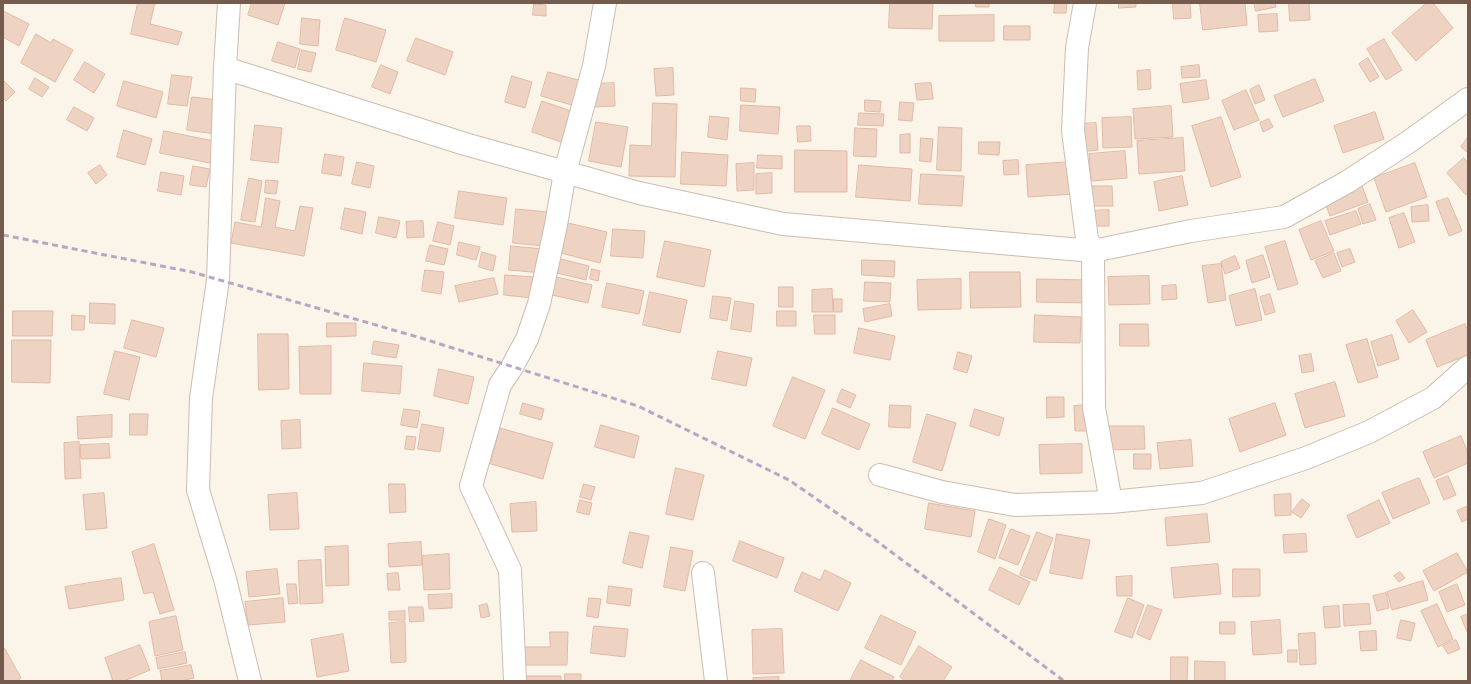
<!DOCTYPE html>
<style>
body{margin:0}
#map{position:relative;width:1471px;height:684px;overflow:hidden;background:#fbf4e9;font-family:"IBM Plex Sans",sans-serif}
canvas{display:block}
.frame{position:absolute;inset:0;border:4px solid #755b4e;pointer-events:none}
</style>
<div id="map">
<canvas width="1471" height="684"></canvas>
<div class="frame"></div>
</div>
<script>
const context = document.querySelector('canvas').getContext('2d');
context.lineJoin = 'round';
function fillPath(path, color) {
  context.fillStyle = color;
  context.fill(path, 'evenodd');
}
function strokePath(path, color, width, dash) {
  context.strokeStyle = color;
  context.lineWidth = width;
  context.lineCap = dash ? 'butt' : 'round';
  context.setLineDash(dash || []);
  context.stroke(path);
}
const building = new Path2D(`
 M138,3H155L150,24L182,32L178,45L131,34Z
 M252,3H285L278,25L248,15Z
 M890,3H933L932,29L889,28Z
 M976,3H989V7H976Z
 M1055,3H1067L1066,13H1054Z
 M1119,3H1136V7L1119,8Z
 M1173,3H1190L1191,18L1174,19Z
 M1200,3H1245L1247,25L1203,30Z
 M1254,3H1275L1276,7L1256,11Z
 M1289,3H1309L1310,20L1290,21Z
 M1427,3H1433L1453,28L1416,61L1392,33Z
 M534,4L546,5V16L533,15Z
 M3,11L29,24L19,46L3,37Z
 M1277,14L1278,31L1259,32L1258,15Z
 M994,15V41H939V16Z
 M302,18L320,20L318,46L300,44Z
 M345,18L386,30L376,62L336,50Z
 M1004,26H1030V40H1004Z
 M36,34L51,43L53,39L73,50L55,82L21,63Z
 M416,38L453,52L445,75L407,61Z
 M1384,39L1402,70L1386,80L1367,49Z
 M278,42L300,49L295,68L272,61Z
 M302,50L316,53L311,72L298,69Z
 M1368,58L1379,77L1370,82L1359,64Z
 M85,62L105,74L94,93L74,80Z
 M381,65L398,72L390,94L372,87Z
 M1199,65L1200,77L1182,78L1181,67Z
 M673,68L674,95L656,96L654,69Z
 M1150,70L1151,89L1138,90L1137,71Z
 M548,72L582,81L575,106L541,96Z
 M172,75L192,77L187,106L168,104Z
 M512,76L532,82L525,108L505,102Z
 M35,78L49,87L42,97L29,89Z
 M1315,79L1324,101L1283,117L1274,96Z
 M1206,80L1209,99L1183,103L1180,84Z
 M4,81L15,92L6,101L3,98Z
 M124,81L163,92L156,118L117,106Z
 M614,83L615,106L594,107L593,84Z
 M931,83L933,99L917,100L915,84Z
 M1259,85L1265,100L1255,104L1250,90Z
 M741,88L756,89L755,102L741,101Z
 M1246,90L1259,120L1234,130L1222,101Z
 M192,97L219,100L215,134L187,130Z
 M865,100L881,101L880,112L865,111Z
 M542,101L574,112L564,143L532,132Z
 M900,102L914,103L912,121L899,120Z
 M653,103L677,104L675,177L629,176L630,145L651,146Z
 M741,105L780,107L778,134L740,131Z
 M1171,106L1173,137L1135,139L1133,109Z
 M74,107L94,118L87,131L67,120Z
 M1375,112L1384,139L1343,153L1334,126Z
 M859,113L884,114L883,126L858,125Z
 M710,116L729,118L727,140L708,137Z
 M1131,117L1132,147L1103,148L1102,118Z
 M1221,117L1241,177L1211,187L1192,126Z
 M1269,119L1273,127L1263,132L1260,123Z
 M596,122L628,127L621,167L589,161Z
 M1096,123L1098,150L1080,152L1079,124Z
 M255,125L282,128L278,163L251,160Z
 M797,126H810L811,141L798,142Z
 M939,127L962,128L961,171L937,170Z
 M855,128L877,129L876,157L854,156Z
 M124,130L152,139L145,165L117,157Z
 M164,131L214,141L210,163L160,153Z
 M910,134V153H900V135Z
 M1468,137V153L1461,147Z
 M921,138L933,139L931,162L920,161Z
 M1183,138L1185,171L1139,174L1137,141Z
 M979,142H1000L999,155L979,154Z
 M795,150L847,151V192H795Z
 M1125,151L1127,178L1091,181L1089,154Z
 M682,152L728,155L726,186L681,184Z
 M325,154L344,157L341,176L322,173Z
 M758,155L782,156V169L757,168Z
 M1464,158L1468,163V193L1466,195L1447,173Z
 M1018,160L1019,174L1004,175L1003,161Z
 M357,162L374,166L370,188L352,184Z
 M1072,162L1074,194L1028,197L1026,165Z
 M754,163V190L737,191L736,164Z
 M1415,163L1427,197L1386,212L1374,178Z
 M100,165L107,175L96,184L88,173Z
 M859,165L912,169L910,201L856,197Z
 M193,166L210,169L206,187L190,185Z
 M161,172L184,176L181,195L158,191Z
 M772,173V193L756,194V174Z
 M921,174L964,176L962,206L919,204Z
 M1182,176L1188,205L1159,211L1154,182Z
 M249,178L262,181L255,222L241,220Z
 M266,180L278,181L276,194L265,193Z
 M1088,186H1112L1113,206H1089Z
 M1362,186L1368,202L1330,216L1324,200Z
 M459,191L507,198L503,225L455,218Z
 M266,198L280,201L275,227L295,231L300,206L313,208L304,256L231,243L235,222L261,227Z
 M1448,198L1462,231L1449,236L1436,202Z
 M1370,204L1376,220L1363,224L1358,209Z
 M1428,205L1429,221L1412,222L1411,207Z
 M345,208L366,212L362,234L341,229Z
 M516,209L548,212L545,246L513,243Z
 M1109,210V226H1091V211Z
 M1356,211L1361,224L1330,235L1325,221Z
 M1404,213L1415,242L1399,248L1389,218Z
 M379,217L400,221L396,238L376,233Z
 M423,221L424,237L407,238L406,222Z
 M1321,221L1334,251L1311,260L1299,230Z
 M438,222L454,226L450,245L433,241Z
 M568,223L607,232L600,263L561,253Z
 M613,229L645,231L643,258L611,256Z
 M665,241L711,250L704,287L657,277Z
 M1285,241L1298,284L1278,290L1265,247Z
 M459,242L480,247L476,260L457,255Z
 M430,245L448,249L444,265L426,261Z
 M511,246L544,249L542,273L509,270Z
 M1350,249L1355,262L1342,267L1337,253Z
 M482,252L496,256L493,271L479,267Z
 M1334,253L1341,271L1323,278L1315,261Z
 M1263,255L1270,277L1252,283L1246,261Z
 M1235,256L1240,268L1225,274L1221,262Z
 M561,259L589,266L586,280L557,273Z
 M862,260L895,261L894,277L862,275Z
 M1221,264L1226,300L1208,303L1202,266Z
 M592,269L600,271L598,281L590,279Z
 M425,270L444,272L441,294L422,291Z
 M970,272H1020L1021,307L971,308Z
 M505,275L534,277L532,298L504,295Z
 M1149,276L1150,304L1109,305L1108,277Z
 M556,277L592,285L588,303L552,295Z
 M494,278L498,294L459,302L455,286Z
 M961,279V309L918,310L917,280Z
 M1037,279L1088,280V303L1037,302Z
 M865,282L891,283L890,302L864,301Z
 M607,283L644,291L639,314L602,307Z
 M1176,285L1177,299L1162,300V286Z
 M779,287H793V307H779Z
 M832,289L833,312H812V290Z
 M1255,289L1262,320L1236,326L1229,296Z
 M650,292L687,300L680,333L643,325Z
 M1270,294L1275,312L1265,315L1260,297Z
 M713,296L731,298L727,321L710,318Z
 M834,299H842V312H834Z
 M735,301L754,304L751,332L731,329Z
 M90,303L115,304V324L90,323Z
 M890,304L892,316L865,322L863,309Z
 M1413,310L1427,332L1409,343L1396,321Z
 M13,311H53L52,336H13Z
 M777,311H796V326H777Z
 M72,315L85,316L84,330H72Z
 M814,315H835V334H815Z
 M1035,315L1081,317L1080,343L1034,342Z
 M132,320L164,328L156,357L124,348Z
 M327,323H356V336L327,337Z
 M1120,324H1148L1149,346H1120Z
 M1465,324L1468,331V355L1437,367L1426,340Z
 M859,328L895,336L890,360L854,353Z
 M258,334H288L289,389L259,390Z
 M1392,335L1399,359L1378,366L1371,342Z
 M1367,339L1378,377L1358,383L1346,345Z
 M12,340H51L50,383L12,382Z
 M374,341L399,345L396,358L372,354Z
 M331,346V394H300L299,347Z
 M115,351L140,357L129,400L104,394Z
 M718,351L752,358L746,386L712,379Z
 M958,352L972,356L967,373L954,369Z
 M1311,354L1314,371L1302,373L1299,356Z
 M364,363L402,366L400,394L362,391Z
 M439,369L474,377L468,404L434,396Z
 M793,377L825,390L805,439L773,426Z
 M1335,382L1345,416L1305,428L1295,394Z
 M842,389L856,395L850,408L837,402Z
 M1047,397H1064V417L1047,418Z
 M523,403L544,409L541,420L520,414Z
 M1275,403L1286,435L1240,452L1229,419Z
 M890,405L911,406L910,428L889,427Z
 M1088,405V431H1075L1074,406Z
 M833,408L870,424L859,450L822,434Z
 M404,409L420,411L417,428L401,425Z
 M975,409L1004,418L999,436L970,426Z
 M130,414H148L147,435H130Z
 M927,414L956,423L942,471L913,462Z
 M112,415V437L78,439L77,417Z
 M300,420L301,448L282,449L281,421Z
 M422,424L444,428L440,452L418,449Z
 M601,425L639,436L634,458L595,447Z
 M1104,426H1144L1145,449L1105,450Z
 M500,428L553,443L543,479L491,464Z
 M407,436L416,437L414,450L405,449Z
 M1461,436L1468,453V463L1434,478L1423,452Z
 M1191,440L1193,466L1160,469L1157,443Z
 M79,442L81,478L65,479L64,443Z
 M109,444L110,458L81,459L80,445Z
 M1082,444V473L1040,474L1039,445Z
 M1134,454H1151V469H1134Z
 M676,468L704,475L693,520L666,514Z
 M1448,476L1456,495L1444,500L1436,481Z
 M1419,478L1430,503L1393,519L1382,493Z
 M389,484H405L406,512L390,513Z
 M584,484L595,487L591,500L580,497Z
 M104,493L107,528L86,530L83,495Z
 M297,493L299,529L270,530L268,495Z
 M1291,494V515L1275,516L1274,495Z
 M1302,499L1310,505L1301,518L1292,512Z
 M580,500L592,503L589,515L577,512Z
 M1379,500L1390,523L1357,538L1347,516Z
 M536,502L537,531L512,532L510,504Z
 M929,503L975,511L971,537L925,529Z
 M1468,506V519L1462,522L1457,511Z
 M1207,514L1210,542L1167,546L1165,518Z
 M989,519L1006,525L995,559L978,552Z
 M1011,529L1030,536L1018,565L999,558Z
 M630,532L649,536L642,568L623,563Z
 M1037,532L1053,538L1036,581L1020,575Z
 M1057,534L1090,540L1082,579L1050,573Z
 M1306,534L1307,552L1284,553L1283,535Z
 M740,541L784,558L777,578L733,561Z
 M421,542L422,565L389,567L388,544Z
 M154,544L174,610L160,614L153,592L144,594L132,552Z
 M348,546L349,585L326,586L325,547Z
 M671,547L693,551L685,591L664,587Z
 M1457,553L1468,572L1434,591L1423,571Z
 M449,554L450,589L424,590L422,556Z
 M321,560L323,603L300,604L298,561Z
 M1218,564L1221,594L1174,598L1171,568Z
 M1000,567L1030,582L1019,605L989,590Z
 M277,569L280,594L249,597L246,572Z
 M1233,569H1260V596L1233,597Z
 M825,570L851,583L838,611L794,591L802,572L820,580Z
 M1400,572L1405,578L1399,582L1394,576Z
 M398,573L400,590H388L387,574Z
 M1132,576V596H1117L1116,577Z
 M121,578L124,600L69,609L65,587Z
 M1423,581L1428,600L1392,610L1387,592Z
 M287,584H296L298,603L289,604Z
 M1457,584L1465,605L1447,612L1439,592Z
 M609,586L632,589L630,606L607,603Z
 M1386,593L1389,608L1377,611L1373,596Z
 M452,594V608L429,609L428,595Z
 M283,598L285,622L248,625L245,602Z
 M589,598L601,599L598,618L587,616Z
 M1128,598L1144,605L1132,638L1115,632Z
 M487,604L490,616L481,618L479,606Z
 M1369,604L1371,624L1344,626L1343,605Z
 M1437,604L1453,639L1438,647L1421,611Z
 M1148,605L1162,610L1150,640L1137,634Z
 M1339,606L1340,627L1325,628L1323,607Z
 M409,607H423L424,621L410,622Z
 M405,611V620H389V612Z
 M1468,614V634L1461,617Z
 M881,615L916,632L901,665L865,648Z
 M176,616L183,650L155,656L149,622Z
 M1280,620L1282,653L1253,655L1251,622Z
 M1401,620L1415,623L1411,641L1397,638Z
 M405,622L406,662L391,663L389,623Z
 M1220,622H1235V634H1220Z
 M594,626L628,629L625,657L591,653Z
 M782,629L784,673L753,674L752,630Z
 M1376,631L1377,650L1361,651L1359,632Z
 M550,632H568L567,665H517V647H550Z
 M1315,633L1316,664L1300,665L1298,634Z
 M343,634L349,671L317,677L311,640Z
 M1456,640L1460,649L1448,654L1443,646Z
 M140,645L150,670L124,681H113L105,658Z
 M919,646L952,667L943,681H905L900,677Z
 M5,649L21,678L17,681H3V650Z
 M1288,650H1297V662H1288Z
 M185,652L187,663L158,669L156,658Z
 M1171,657H1188L1187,681H1171Z
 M861,660L894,677L892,681H850Z
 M1195,661L1225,662V681H1195Z
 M191,665L194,678L180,681H162L160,671Z
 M565,674H581V681H565Z
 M521,676H561V681H521Z
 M779,677V681H753V678Z`);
const minor = new Path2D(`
 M229,3L225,68L218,280L201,398L198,490L225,579L250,681
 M1085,3L1077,48L1073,131L1087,239L1093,251L1094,408L1111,502
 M225,68L465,144L565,172L639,193L783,224L1093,251L1191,231L1284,217L1347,182L1410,141L1468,99
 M880,475L942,492L1015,505L1111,502L1202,493L1306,458L1369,432L1433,398L1468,367
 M703,573L716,681
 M515,681L510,570L471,486L500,385L512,367L527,339L539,304L556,225L565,172L594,66L605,3`);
const rail = new Path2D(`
 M3,235L192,272L421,338L638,406L789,480L870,536L1064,681`);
fillPath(building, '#efd3c2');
strokePath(building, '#e1b9a4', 1);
strokePath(minor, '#cdbcb0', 24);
strokePath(minor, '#fff', 22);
strokePath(rail, '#b7a7c5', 3, [6, 4]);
</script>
